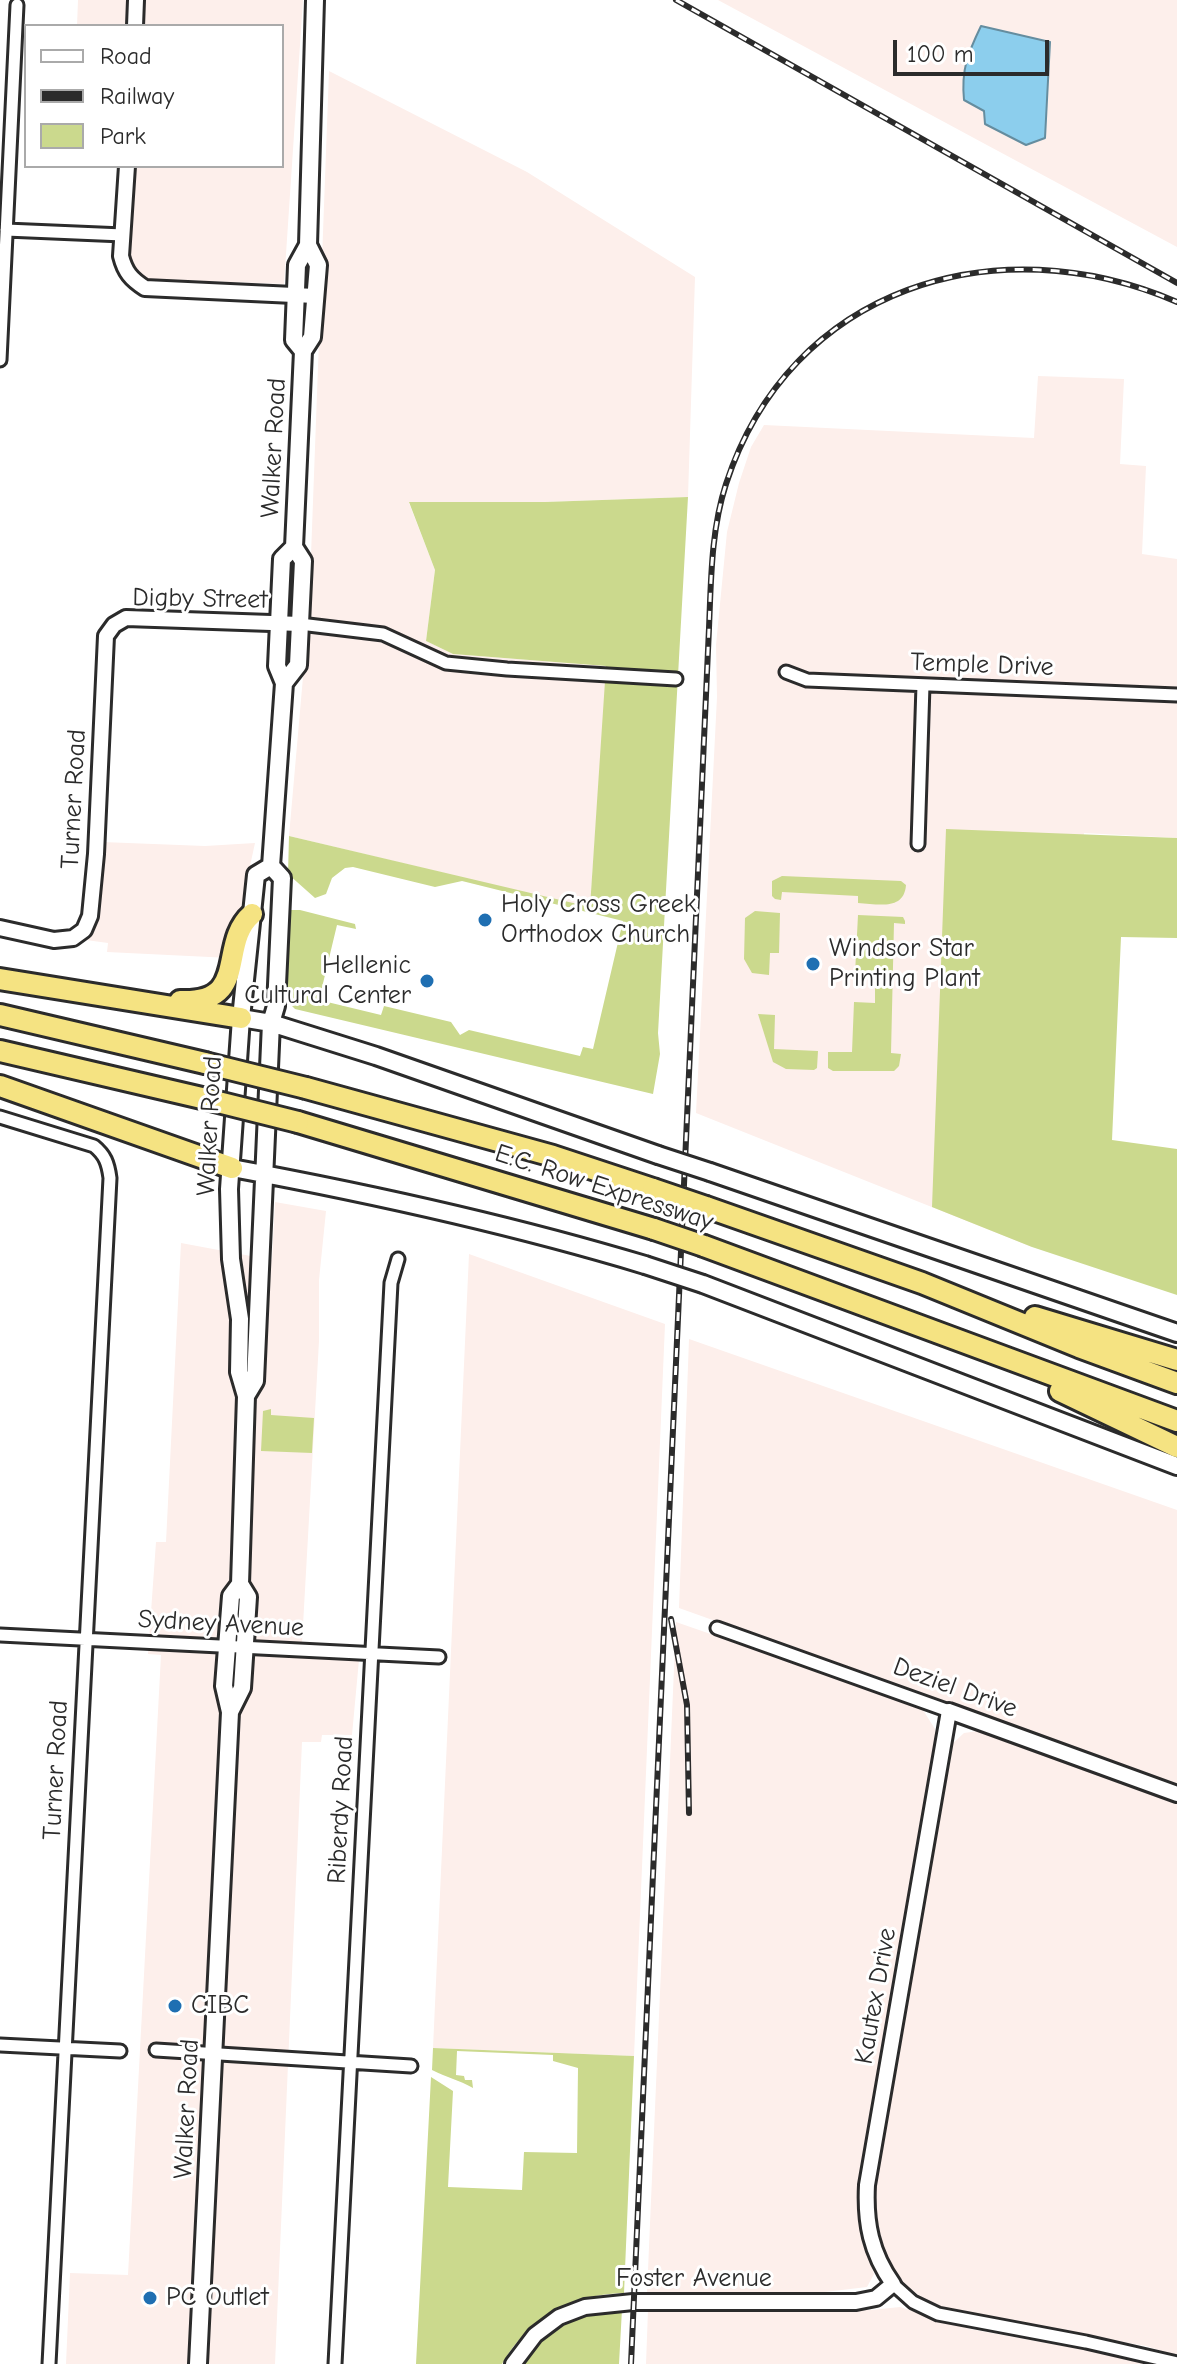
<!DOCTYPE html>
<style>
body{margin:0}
#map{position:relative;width:1177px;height:2364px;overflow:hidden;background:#fff;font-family:"Comic Neue",sans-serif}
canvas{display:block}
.legend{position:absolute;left:24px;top:24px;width:260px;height:144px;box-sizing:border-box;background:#fff;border:2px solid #aaa;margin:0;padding:10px 14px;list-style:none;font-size:24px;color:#2b2b2b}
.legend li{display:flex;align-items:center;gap:16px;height:40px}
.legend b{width:40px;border:2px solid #aaa}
.scale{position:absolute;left:893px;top:40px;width:156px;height:36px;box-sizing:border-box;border:4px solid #2b2b2b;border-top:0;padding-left:10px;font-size:24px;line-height:28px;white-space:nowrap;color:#2b2b2b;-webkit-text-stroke:6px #fff;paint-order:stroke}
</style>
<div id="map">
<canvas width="1177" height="2364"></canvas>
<ul class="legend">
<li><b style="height:10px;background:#fff"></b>Road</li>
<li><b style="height:10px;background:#2b2b2b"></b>Railway</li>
<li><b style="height:22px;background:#cbd98d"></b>Park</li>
</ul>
<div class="scale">100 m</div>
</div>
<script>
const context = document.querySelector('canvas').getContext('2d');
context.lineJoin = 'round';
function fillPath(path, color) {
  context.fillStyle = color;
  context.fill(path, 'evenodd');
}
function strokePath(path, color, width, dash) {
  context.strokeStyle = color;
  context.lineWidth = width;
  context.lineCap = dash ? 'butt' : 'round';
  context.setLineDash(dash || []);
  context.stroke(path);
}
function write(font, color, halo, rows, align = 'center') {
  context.font = font + ' "Comic Neue",sans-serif';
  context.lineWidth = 6;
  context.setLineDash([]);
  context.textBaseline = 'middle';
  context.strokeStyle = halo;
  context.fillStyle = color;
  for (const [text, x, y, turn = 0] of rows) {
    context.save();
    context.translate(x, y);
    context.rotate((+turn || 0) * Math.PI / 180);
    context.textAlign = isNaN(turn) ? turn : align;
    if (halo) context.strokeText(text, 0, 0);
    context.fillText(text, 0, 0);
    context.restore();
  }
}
const built = new Path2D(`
 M78,0H303L284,284L149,279L136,272L130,261L134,166H282V26H77Z
 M718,0H1177V247L985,144Z
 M329,71L527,172L695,277L688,497L545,502L409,503L435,570L426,641L453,654L607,666L590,908L289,836L309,609Z
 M1038,376L1124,379L1120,464L1146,466L1142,554L1177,559V838L1084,833L1032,1247L696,1113L717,697L716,645L727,532L739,483L751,447L764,425L1034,438Z
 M102,842L205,846L255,843L230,958L107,952L108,943L86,940L97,920Z
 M275,1202L326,1211L319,1280V1341L302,1643L360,1649L352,1735H322L321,1742H302L275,2364H66L70,2273L128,2275L161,1655L148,1654L156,1542H166L181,1243L272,1260Z
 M469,1254L665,1324L634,2056L433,2048Z
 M689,1339L1177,1510V1786L679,1608Z
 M676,1622L921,1707L935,1729L936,1756L861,2183L860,2218L863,2243L874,2274L867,2287L816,2293H647Z
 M985,1730L1177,1800V2356L1146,2346L961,2314L931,2305L899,2280L877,2245L871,2203L950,1746L964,1733Z
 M900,2307L970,2329L1162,2364H646L648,2310H871Z`);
const green = new Path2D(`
 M688,497L658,1033L660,1054L653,1094L295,1009L287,1001L285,992L289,910H300L355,924L356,929L337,925L319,1000L381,1015L384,1006L451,1022L460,1035L469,1030L580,1056L583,1047L593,1049L623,921L462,881L435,887L353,867L345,868L332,878L326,894L315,898L288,874L289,836L590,907L606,666L453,654L426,641L435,570L409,502H545Z
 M946,829L1177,838V938L1121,937L1112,1140L1177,1149V1295L1032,1247L932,1207Z
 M782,876L901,881L906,885C904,911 878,904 858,903V896L782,892L781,900L775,899L772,896V881Z
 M755,911L780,913L779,953H770L769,975L752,973L744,959L745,918Z
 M858,915L903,917L905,921V924L894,923L891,1053L901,1054L899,1066L894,1071H833L828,1068V1052H852L854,1002L875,1003V975L855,974Z
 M758,1014L775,1015L774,1049L818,1051L817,1068L814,1070L786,1069L773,1062Z
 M271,1409V1415L314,1418L312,1453L261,1451L263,1411Z
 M433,2048L634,2056L624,2293C572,2294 528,2318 502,2364H416L431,2077L453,2091L448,2187L522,2190L524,2152L577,2153L578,2068L553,2061V2055L457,2051L456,2075L464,2076L465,2080H472L473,2088C459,2080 446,2077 432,2070Z
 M622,2309L619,2364H521C552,2325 574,2315 622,2309Z`);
const water = new Path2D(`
 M981,26L1050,42L1045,138L1026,145L985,124L984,111L964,100C961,69 968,53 981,26Z`);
const minor = new Path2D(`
 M6,230L123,235
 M0,360L17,5
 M300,624L383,634L446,663L507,669L676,679
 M786,672L807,680L1177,695
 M918,844L923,685
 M0,1117L94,1146C105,1155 108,1163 110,1178L49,2364
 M717,1628L949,1711
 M0,1635L439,1657
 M0,2045L120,2051
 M156,2050L411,2066
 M893,2284L913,2302L938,2314L1086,2342L1177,2363
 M335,2364L391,1283L398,1259`);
const tertiary = new Path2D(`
 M135,26L136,0
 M127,166L121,256C125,272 131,279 145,288L315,296
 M0,928L54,940L73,938L84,930L90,916L96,854L106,636L114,625L126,618L300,624
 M513,2364L535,2335L559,2317L585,2307L633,2302H856L876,2298L893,2284C871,2253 865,2223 867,2185L949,1711L1177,1794`);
const secondary = new Path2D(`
 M303,351L294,340L297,265L308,245
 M284,683L298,665L303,561L294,547L303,351L312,337L318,265L308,245L315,0
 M241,1018L271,1023L376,1056L658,1155
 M232,1168C372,1194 509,1224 645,1265
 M710,1172L1177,1333
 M703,1284L1177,1466
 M246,1396L255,1381L271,1023L276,1006L282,878L271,866L284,683L277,666L282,559L294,547
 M230,1712L242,1688L248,1597L240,1584L246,1396L239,1372L240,1319L231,1259L229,1189L241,1018L256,875L271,866
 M198,2364L230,1712L224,1686L231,1596L240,1584`);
const motorway = new Path2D(`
 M0,979L241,1018
 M180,1001C251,1004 217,944 252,914
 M0,1015L205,1063
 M0,1051L206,1099
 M0,1086L232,1168
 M306,1088L553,1156L653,1189
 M298,1122L654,1229
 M706,1207L922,1283L1079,1347L1177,1383
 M704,1246L1177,1421
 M1035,1317L1177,1360
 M1060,1391L1177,1447`);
const rail = new Path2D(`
 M676,0L1177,283
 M671,1619L687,1705L689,1813
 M631,2364L709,628C711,581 711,530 726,484C790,287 996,224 1177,302`);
const secondaryBridge = new Path2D(`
 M658,1155L710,1172
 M645,1265L703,1284`);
const motorwayBridge = new Path2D(`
 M205,1063L306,1088
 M206,1099L298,1122
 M653,1189L706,1207
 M654,1229L704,1246`);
const markers = [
 [485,920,8,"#1f6fb2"],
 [813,964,8,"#1f6fb2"],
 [427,981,8,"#1f6fb2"],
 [175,2006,8,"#1f6fb2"],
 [150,2298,8,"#1f6fb2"]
];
const streetNames = [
 ["Walker Road",274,448,-87],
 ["Digby Street",200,599,1],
 ["Temple Drive",982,665,2],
 ["Turner Road",74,799,-87],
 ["Walker Road",210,1126,-87],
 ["E.C. Row Expressway",604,1188,18],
 ["Sydney Avenue",221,1624,3],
 ["Deziel Drive",955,1688,20],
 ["Turner Road",56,1770,-87],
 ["Riberdy Road",341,1810,-87],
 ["Kautex Drive",876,1996,-80],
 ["Walker Road",187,2109,-87],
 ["Foster Avenue",694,2279]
];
const poiNames = [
 ["Holy Cross Greek",501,905],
 ["Orthodox Church",501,935],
 ["Windsor Star",829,949],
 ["Printing Plant",829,979],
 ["Hellenic",411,966,"right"],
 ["Cultural Center",411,996,"right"],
 ["CIBC",191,2006],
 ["PC Outlet",166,2298]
];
fillPath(built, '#fdefeb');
fillPath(green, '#cbd98d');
fillPath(water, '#8cceed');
strokePath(water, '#658d9f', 2);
strokePath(minor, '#2b2b2b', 17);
strokePath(tertiary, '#2b2b2b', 20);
strokePath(secondary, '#2b2b2b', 22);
strokePath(motorway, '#2b2b2b', 26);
strokePath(minor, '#fff', 11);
strokePath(tertiary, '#fff', 14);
strokePath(secondary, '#fff', 16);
strokePath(motorway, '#f5e382', 20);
strokePath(rail, '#2b2b2b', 6);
strokePath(rail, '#fff', 3, [9]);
strokePath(secondaryBridge, '#2b2b2b', 22, []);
strokePath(motorwayBridge, '#2b2b2b', 26, []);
strokePath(secondaryBridge, '#fff', 16);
strokePath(motorwayBridge, '#f5e382', 20);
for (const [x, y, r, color] of markers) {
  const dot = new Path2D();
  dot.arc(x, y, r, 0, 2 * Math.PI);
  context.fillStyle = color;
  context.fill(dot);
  strokePath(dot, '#fff', 3);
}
write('26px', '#2b2b2b', '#fff', streetNames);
write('26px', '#2b2b2b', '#fff', poiNames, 'left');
</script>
